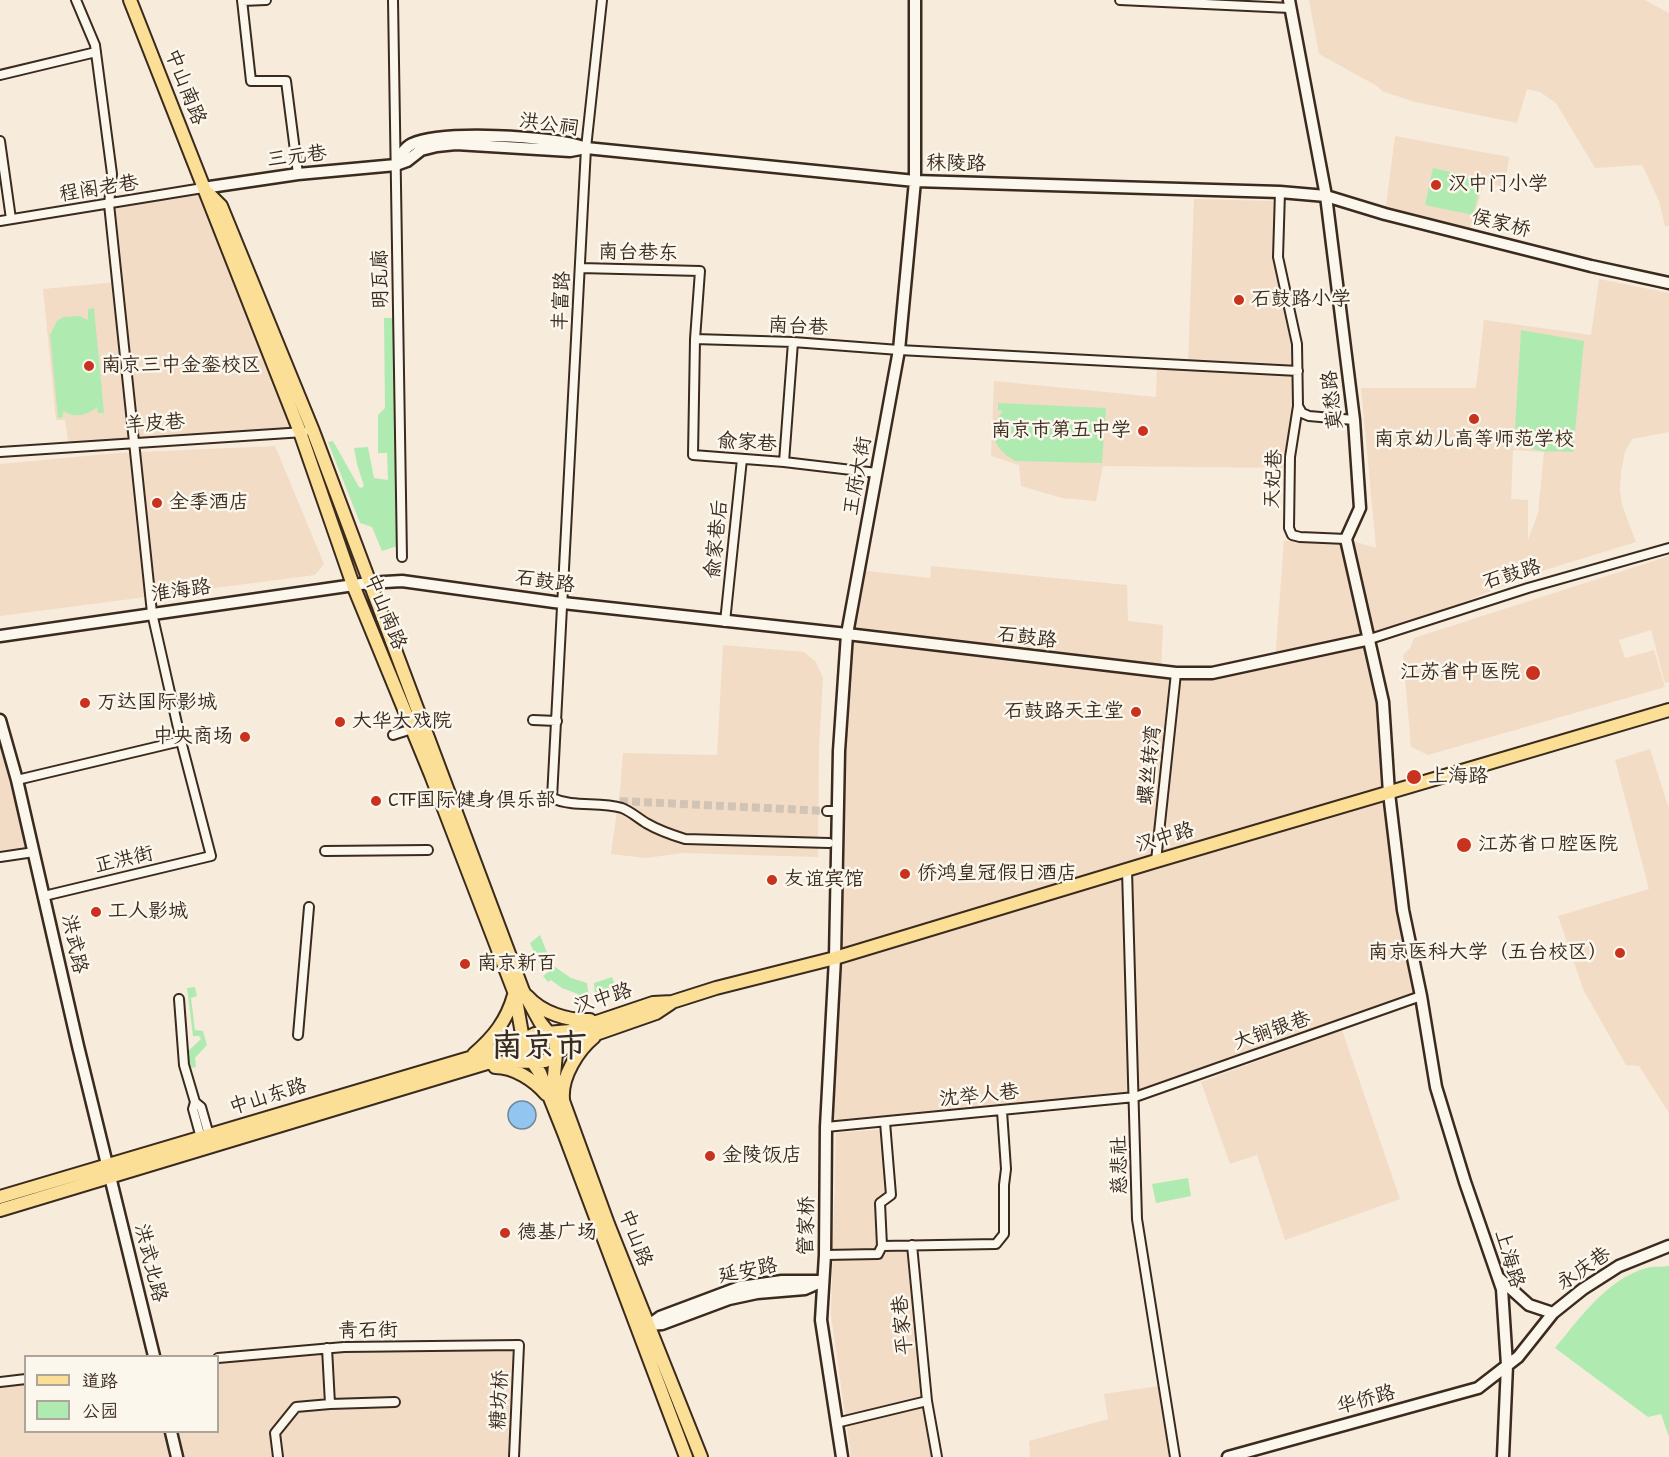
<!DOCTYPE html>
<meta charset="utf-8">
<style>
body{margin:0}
#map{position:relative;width:1669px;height:1457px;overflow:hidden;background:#f7ebdb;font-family:"Patrick Hand","LXGW WenKai TC",sans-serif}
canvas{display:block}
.legend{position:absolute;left:24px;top:1355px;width:195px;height:78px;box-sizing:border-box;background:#fbf7ec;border:2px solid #aea59a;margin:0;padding:8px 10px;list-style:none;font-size:18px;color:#3b2a1e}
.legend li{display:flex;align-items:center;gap:12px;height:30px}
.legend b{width:30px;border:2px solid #aea59a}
</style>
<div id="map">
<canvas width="1669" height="1457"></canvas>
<ul class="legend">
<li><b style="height:8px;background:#fbdf96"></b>道路</li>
<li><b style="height:16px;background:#afebb1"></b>公园</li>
</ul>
</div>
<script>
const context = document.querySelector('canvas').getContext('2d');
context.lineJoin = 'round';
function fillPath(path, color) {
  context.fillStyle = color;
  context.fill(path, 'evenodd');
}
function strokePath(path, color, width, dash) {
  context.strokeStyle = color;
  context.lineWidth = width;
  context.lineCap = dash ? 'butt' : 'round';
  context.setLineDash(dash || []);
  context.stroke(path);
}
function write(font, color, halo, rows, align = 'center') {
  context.font = font + ' "Patrick Hand","LXGW WenKai TC",sans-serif';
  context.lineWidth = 5;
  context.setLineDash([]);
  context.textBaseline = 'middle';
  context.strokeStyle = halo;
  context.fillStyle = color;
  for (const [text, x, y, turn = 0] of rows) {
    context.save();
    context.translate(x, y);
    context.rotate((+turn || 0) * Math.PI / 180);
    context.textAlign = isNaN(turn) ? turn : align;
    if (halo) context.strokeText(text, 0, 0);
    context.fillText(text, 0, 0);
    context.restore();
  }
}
const built = new Path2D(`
 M1309,0H1645L1669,13V226H1665L1659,201L1642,165L1595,168L1556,103L1540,92L1527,89L1517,123L1415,102L1382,91L1377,86L1319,54Z
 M1395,136L1509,157L1505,187L1484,183L1469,234L1385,214Z
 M203,188L313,431L69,447L65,420H56L43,289L118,282L109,204Z
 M1194,199L1275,201L1278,244L1299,361L1290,468L1103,466L1096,501L1062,498L1021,486L1019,465L991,456L994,381L1156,397L1157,365L1188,366Z
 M1599,279L1669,293V432L1632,439L1625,452L1621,472L1620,489L1622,505L1636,542L1535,573L1370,640L1389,793L1421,996L1135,1097L826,1127L839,751L859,570L930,578L931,566L1127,585L1128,621L1163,625L1161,672L1176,673L1275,660L1284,541L1346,539L1376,548L1361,388H1476L1484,320L1591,335ZM1513,450L1544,452L1538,513L1528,540V500L1511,499Z
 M275,446L324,564L315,575L0,616V464L118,453Z
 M1669,556V682L1665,683L1651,630L1619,640L1625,658L1654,650L1665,687L1428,755L1411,747L1403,655L1410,648L1414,638Z
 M723,645L804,652L816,662L823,678L819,748L818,857L683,853L646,858L611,854L620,790L623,753L717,755Z
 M0,720L34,852L0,857Z
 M1650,749L1669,809V1113L1639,1066L1626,1065L1584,991L1558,916L1649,889L1615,760Z
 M1342,1030L1400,1199L1285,1240L1257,1155L1230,1164L1201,1082Z
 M886,1129L891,1195L881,1203L882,1246L912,1245L937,1457H851L831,1315L836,1133Z
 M519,1345L514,1457H180L173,1432H218V1359L344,1347Z
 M25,1379L26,1432H171L177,1457H0V1382Z
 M1158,1386L1169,1457H1030L1029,1441L1108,1419L1104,1394Z`);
const green = new Path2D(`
 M1433,168L1482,179L1473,215L1425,205Z
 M94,308L104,413H98L97,407C87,416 74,418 63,411V417L58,418L50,335L57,321L63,317L79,316L88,320V309Z
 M384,318H393L397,546L382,551L372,527L360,523L328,442L333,441L359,487L361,488L364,486L357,464L354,448L368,447L374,478L388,480L387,453H378V415L385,408Z
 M1521,330L1584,341L1573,452C1552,451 1520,456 1515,429Z
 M998,403L1106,408L1102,463L1016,461C995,451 985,430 1003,411L998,410Z
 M540,935L552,965L542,971L530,943Z
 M555,967L571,978L587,983L589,998H578V994L562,988L551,980L548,982L543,976Z
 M612,977L617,991L595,997L594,983Z
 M195,987L197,996L191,998L195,1030L203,1031L207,1045L195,1058L196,1067L190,1068L187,1052L201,1039L199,1036H193L187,988Z
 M1188,1178L1191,1196L1156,1203L1152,1184Z
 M1669,1266V1437L1661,1414L1648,1417L1555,1348C1580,1318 1606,1280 1646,1268C1653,1266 1661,1267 1669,1266Z`);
const water = new Path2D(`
 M508 1115a14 14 0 1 1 28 0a14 14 0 1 1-28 0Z`);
const streetTunnel = new Path2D(`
 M620,801L827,811`);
const street = new Path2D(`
 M242,0L251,81H286L298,174
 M393,0L402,557
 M602,0L586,148L552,798C574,808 599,801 622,808C630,811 638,818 646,823C658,830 672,835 685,839L829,843
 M1120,0L1290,8
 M242,1L266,0
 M0,75L96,52
 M0,141L11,219
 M1280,192L1278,257L1297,344L1298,406L1302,413L1309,416L1354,420
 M0,221L203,188
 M580,268L700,271L695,339L693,455L784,462L877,473
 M695,339L793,342L899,350L1298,371
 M1298,406L1290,457L1289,528L1292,535L1300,537L1346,539
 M0,452L304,432
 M784,462L793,342
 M725,622L742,459
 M1370,639L1528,588L1669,548
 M533,720L557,721
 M393,735L412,729
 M17,780L181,741
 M827,811H838
 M325,851L428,850
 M0,857L34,852
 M1156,861L1176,673
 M1127,870L1137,1219L1175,1457
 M44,896L211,856L181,741L152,613L109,204L112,174L95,45L76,0
 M179,999L184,1065L195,1102L193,1109L201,1138
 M298,1035L309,907
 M195,1102L201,1107L209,1135
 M826,1127L1135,1097L1421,996
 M912,1245L927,1401
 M882,1246L880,1203L891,1195L885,1122
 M825,1255L878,1254L882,1246L996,1244L1004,1234V1185L1006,1169L1002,1111
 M327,1348L330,1404
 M218,1358L344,1347L519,1345L514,1457
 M0,1382L26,1379
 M836,1423L927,1401L937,1457
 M278,1457L275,1433L296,1407L330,1404L395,1402`);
const secondary = new Path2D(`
 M1289,0L1326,196L1354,420L1360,508L1346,539L1383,702L1389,793L1403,910L1421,996L1436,1087L1465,1182L1502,1289L1507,1365L1503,1457
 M396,165C400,156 404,148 412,144C442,130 552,136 583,147
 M203,188L298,174L396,165L407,161L421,150L437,146L456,144L570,151L586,148L915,181L1280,192L1326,196L1385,214L1591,266L1669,283
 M0,636L368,583L402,581L554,602L847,634L1176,673H1212L1370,639
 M0,720L17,780L78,1046L154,1356
 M1499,1278L1529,1305L1553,1313
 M649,1325L660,1317L740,1287L782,1281H823
 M649,1325L662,1324L729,1299L757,1293L805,1289L821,1282
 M171,1432L177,1457
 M842,1457L821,1320L825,1255L826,1127L835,958L839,751L847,634L899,350L915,181V0
 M1228,1457L1478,1388L1518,1357L1553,1313L1583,1289L1619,1266L1669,1246`);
const primary = new Path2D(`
 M130,0L300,432L353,585L431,775L515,994L525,1051L540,1073L564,1133L686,1457
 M208,193L221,206L313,431L523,991L540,1022L555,1041L556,1053L554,1076L608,1224L701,1457
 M527,996C542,1013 568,1021 590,1020
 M474,1054C494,1037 507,1020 514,995
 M495,1067C514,1067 534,1080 546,1094
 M563,1099C561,1077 578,1050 594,1037
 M0,1197L510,1046L535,1034L570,1031L653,1003L672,1002L716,988L835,958L1156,861L1669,710
 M0,1210L487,1063L545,1061L573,1042L656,1013L671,1003`);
const markers = [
 [1436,185,6,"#c8321e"],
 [1239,300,6,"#c8321e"],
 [89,366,6,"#c8321e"],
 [1474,419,6,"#c8321e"],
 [1143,431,6,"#c8321e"],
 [157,503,6,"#c8321e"],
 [1533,673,8,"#c8321e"],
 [85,703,6,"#c8321e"],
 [1136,712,6,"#c8321e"],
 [340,722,6,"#c8321e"],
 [245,737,6,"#c8321e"],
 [1414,777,8,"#c8321e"],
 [376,801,6,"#c8321e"],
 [1464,845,8,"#c8321e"],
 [905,874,6,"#c8321e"],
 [772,880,6,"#c8321e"],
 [96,912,6,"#c8321e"],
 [1620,953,6,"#c8321e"],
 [465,964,6,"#c8321e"],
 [710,1156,6,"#c8321e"],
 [505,1233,6,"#c8321e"]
];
const streetNames = [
 ["中山南路",185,87,69],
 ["洪公祠",549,125,8],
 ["三元巷",297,157,-7],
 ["秣陵路",956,164,1],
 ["程阁老巷",99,189,-9],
 ["侯家桥",1501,224,14],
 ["南台巷东",638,253,1],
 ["明瓦廊",381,279,-91],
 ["丰富路",562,301,-87],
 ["南台巷",798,327,3],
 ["莫愁路",1333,400,-96],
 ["羊皮巷",155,424,-4],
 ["俞家巷",747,443,4],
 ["王府大街",858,476,-80],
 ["天妃巷",1274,479,-87],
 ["俞家巷后",717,539,-84],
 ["石鼓路",1512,575,-17],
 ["石鼓路",545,582,8],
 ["淮海路",181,591,-8],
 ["中山南路",385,612,68],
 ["石鼓路",1027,638,7],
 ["螺丝转湾",1150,765,-84],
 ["汉中路",1165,838,-17],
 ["正洪街",124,860,-13],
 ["洪武路",74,944,78],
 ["汉中路",603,999,-18],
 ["大锏银巷",1272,1031,-19],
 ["沈举人巷",979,1096,-6],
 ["中山东路",268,1097,-17],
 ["慈悲社",1120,1165,-91],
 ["管家桥",807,1226,-89],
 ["中山路",635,1238,69],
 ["上海路",1509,1259,74],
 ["洪武北路",150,1263,76],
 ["永庆巷",1584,1269,-34],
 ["延安路",748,1271,-11],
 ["平家巷",903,1325,-95],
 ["青石街",368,1331,-1],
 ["糖坊桥",500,1400,-87],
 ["华侨路",1366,1400,-15]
];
const poiNames = [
 ["汉中门小学",1448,185],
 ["石鼓路小学",1251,300],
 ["南京三中金銮校区",101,366],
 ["南京市第五中学",1131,431,"right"],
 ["南京幼儿高等师范学校",1474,440,"center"],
 ["全季酒店",169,503],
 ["江苏省中医院",1520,673,"right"],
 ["万达国际影城",97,703],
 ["石鼓路天主堂",1124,712,"right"],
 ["大华大戏院",352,722],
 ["中央商场",233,737,"right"],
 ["上海路",1428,777],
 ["CTF国际健身俱乐部",388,801],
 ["江苏省口腔医院",1478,845],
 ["侨鸿皇冠假日酒店",917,874],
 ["友谊宾馆",784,880],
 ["工人影城",108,912],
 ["南京医科大学（五台校区）",1608,953,"right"],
 ["南京新百",477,964],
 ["金陵饭店",722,1156],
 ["德基广场",517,1233]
];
const townNames = [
 ["南京市",539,1047]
];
fillPath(built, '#f2dcc6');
fillPath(green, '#afebb1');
fillPath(water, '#92c5ef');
strokePath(water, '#6f879b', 1.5);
strokePath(streetTunnel, '#d1c4b5', 8, [8, 4]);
strokePath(street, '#3b2a1e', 12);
strokePath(secondary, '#3b2a1e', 15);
strokePath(primary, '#3b2a1e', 16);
strokePath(street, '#fbf7ec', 8);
strokePath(secondary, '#fbf7ec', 10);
strokePath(primary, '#fbdf96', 12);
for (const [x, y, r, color] of markers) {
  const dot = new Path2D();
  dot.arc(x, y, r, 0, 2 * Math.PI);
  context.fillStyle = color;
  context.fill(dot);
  strokePath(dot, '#fbf7ec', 2);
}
write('20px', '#3b2a1e', '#fbf7ec', streetNames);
write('20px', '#3b2a1e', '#fbf7ec', poiNames, 'left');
write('bold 32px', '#3b2a1e', '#fbf7ec', townNames);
</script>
